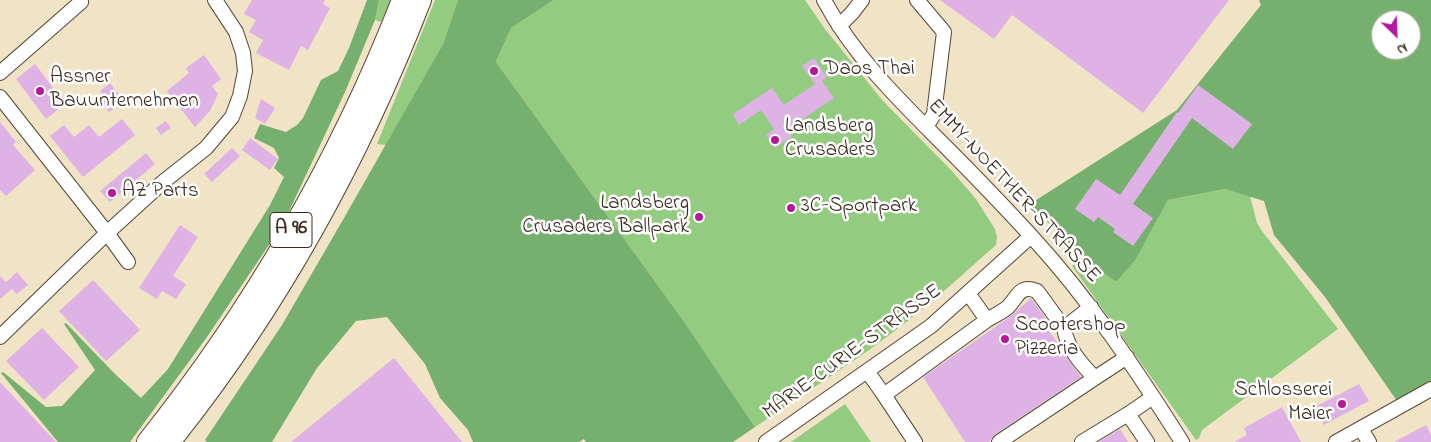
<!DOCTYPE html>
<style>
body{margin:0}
#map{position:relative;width:1431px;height:442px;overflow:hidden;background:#f1e3c6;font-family:"Indie Flower",sans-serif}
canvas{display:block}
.north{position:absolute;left:1371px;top:10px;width:50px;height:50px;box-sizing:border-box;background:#fff;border:1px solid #b1aaa5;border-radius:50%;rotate:156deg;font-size:14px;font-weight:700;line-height:20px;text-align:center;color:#3b2a1e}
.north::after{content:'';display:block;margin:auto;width:18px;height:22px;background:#b5179e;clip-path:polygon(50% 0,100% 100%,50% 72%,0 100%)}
</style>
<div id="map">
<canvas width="1431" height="442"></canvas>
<div class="north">N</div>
</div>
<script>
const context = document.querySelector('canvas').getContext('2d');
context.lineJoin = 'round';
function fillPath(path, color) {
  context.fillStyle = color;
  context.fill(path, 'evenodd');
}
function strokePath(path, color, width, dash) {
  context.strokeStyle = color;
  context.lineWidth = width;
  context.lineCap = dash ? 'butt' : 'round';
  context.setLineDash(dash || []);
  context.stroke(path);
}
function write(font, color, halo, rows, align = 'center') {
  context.font = font + ' "Indie Flower",sans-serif';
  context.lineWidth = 5;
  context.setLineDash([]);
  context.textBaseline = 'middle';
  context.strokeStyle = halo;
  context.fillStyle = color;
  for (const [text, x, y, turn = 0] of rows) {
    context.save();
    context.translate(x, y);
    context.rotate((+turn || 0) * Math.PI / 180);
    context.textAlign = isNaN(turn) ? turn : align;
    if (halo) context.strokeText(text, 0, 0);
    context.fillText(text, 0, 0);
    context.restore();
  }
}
const green = new Path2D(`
 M379,0H391L381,22L375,20Z
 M435,0H458L443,44L386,145L377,144Z
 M554,0H805L825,29L883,101L951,170L976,199L995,229L997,237L996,245C967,270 939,297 909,320C860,359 806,392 755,427L683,320L496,62L511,28Z
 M1225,189L1250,196L1257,223L1262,231L1338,329L1202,430L1199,438L1196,440L1072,266L1083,258L1116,282L1135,261L1168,200Z
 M845,404L871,442H791Z`);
const forest = new Path2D(`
 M367,0H379L375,20L345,92L283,224L207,337L130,442H58L1,373L3,372L46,407L62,406L95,370L64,324L66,323L114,373L141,398L168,369L270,205L284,177L274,168L279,158L274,148L254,138L260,124L286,132L297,125L303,118L321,80L338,71L349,48Z
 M458,0H554L511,28L496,62L683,320L755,427L733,442H586L584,439L579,442H473L468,430L440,398L425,364L387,317L356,321L317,368L272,442H207L205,440L282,325L344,218L443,44Z
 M1259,0H1431V381L1397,401L1325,297L1274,235L1264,201L1225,189L1168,200L1135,261L1116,282L1083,258L1030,204L1177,110L1261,5ZM1381,20H1411V50H1381Z`);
const building = new Path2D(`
 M252,0H325L323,4L330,8L308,50L301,46L289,70L256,53L263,40L249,32L256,20L244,14Z
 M940,0H1229L1143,113L1012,15L994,39Z
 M204,55L221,79L212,86L218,94L210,111L195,127L167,91L189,73L186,68Z
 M814,58L827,77L822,81L834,98L788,129L792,136L775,148L766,135L774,129L761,110L739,125L733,114L772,88L784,105L815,84L802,66Z
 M35,64L65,104L46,119L16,79Z
 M110,83L124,101L109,112L98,97L102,93L100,91Z
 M1198,85L1252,124L1233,149L1192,118L1133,204L1153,218L1133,246L1113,232L1115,229L1098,217L1094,222L1075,209L1096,179L1120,195L1177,112L1178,113Z
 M261,99L275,108L265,124L255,118Z
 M122,119L135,135L83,177L50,136L64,125L74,137L89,125L99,137Z
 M166,121L171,128L161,135L156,128Z
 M0,122L16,142L13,145L35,170L6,196L0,190Z
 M250,138L278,159L270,170L242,150Z
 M232,148L240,156L212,182L204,174Z
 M146,153L155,164L110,202L100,191Z
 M180,225L198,237L173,276L186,284L176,299L162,291L157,299L139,288Z
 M17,272L28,285L17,294L12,289L0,299V276L6,282Z
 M93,280L140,330L106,361L59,311Z
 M1031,298L1046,319L1042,322L1061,347L1068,360L1081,377L994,435L989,442H965L923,377L1011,316Z
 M42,328L79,367L44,400L6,361Z
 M394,358L462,442H291Z
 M0,382L56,442H0Z
 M1359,384L1369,401L1324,425L1315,407Z
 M1282,407L1301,442H1234L1247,435L1244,428Z
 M1426,425L1431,435V442H1394Z
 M1120,429L1128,442H1099Z`);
const minor = new Path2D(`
 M824,0C852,53 894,95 936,137C969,170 1002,204 1033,238C1090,300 1137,371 1182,442
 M917,0L944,32L934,114L926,127
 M839,26L852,13L862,0
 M0,73L81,2L80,0
 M0,97L107,233L128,262
 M987,320C994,316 1002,312 1008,307C1018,297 1019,284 1037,291L1064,328L1091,307
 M1064,328C1067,348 1081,364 1095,378L1127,357
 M0,337L107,233L163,182L206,148L232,117L240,96L245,71L243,53L236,32L215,0
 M867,371L884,395L987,320L968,293
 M884,395L915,442
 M1128,414L1153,397
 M1361,429L1369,442
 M766,442L931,326L1031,236
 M999,442L1095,378
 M1082,442L1128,414L1147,442
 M1336,442L1431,389`);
const highway = new Path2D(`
 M147,442C253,309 340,159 402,0
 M170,442C276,310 360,157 421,0`);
const markers = [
 [814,71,5,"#b5179e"],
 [40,91,5,"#b5179e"],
 [775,140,5,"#b5179e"],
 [112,193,5,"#b5179e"],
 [791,208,5,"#b5179e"],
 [699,217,5,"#b5179e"],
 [1005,339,5,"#b5179e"],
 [1342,404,5,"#b5179e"]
];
const shields = [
 [291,230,42]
];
const shieldNames = [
 ["A 96",291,230]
];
const poiNames = [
 ["Daos Thai",824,71],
 ["Assner",50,79],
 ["Bauunternehmen",50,103],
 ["Landsberg",785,128],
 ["Crusaders",785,152],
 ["AZ Parts",122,193],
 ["Landsberg",689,205,"right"],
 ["Crusaders Ballpark",689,229,"right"],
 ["3C-Sportpark",801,208],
 ["Scootershop",1015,327],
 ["Pizzeria",1015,351],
 ["Schlosserei",1332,392,"right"],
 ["Maier",1332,416,"right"]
];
const streetNames = [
 ["EMMY-NOETHER-STRASSE",1013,192,47],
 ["MARIE-CURIE-STRASSE",853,353,-36]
];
fillPath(green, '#93cc80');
fillPath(forest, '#76b06e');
fillPath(building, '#deb2e5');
strokePath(minor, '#564637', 16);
strokePath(highway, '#564637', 22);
strokePath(minor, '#fff', 14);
strokePath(highway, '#fff', 20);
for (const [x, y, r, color] of markers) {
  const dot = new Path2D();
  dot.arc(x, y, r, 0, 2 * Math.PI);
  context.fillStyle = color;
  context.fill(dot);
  strokePath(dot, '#fff', 2);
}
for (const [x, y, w] of shields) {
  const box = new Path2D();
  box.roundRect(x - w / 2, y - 17.5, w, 35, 4);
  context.fillStyle = '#fff';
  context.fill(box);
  strokePath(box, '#3b2a1e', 1);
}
write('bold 20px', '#3b2a1e', null, shieldNames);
write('21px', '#3b2a1e', '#fff', poiNames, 'left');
write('21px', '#3b2a1e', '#fff', streetNames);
</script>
